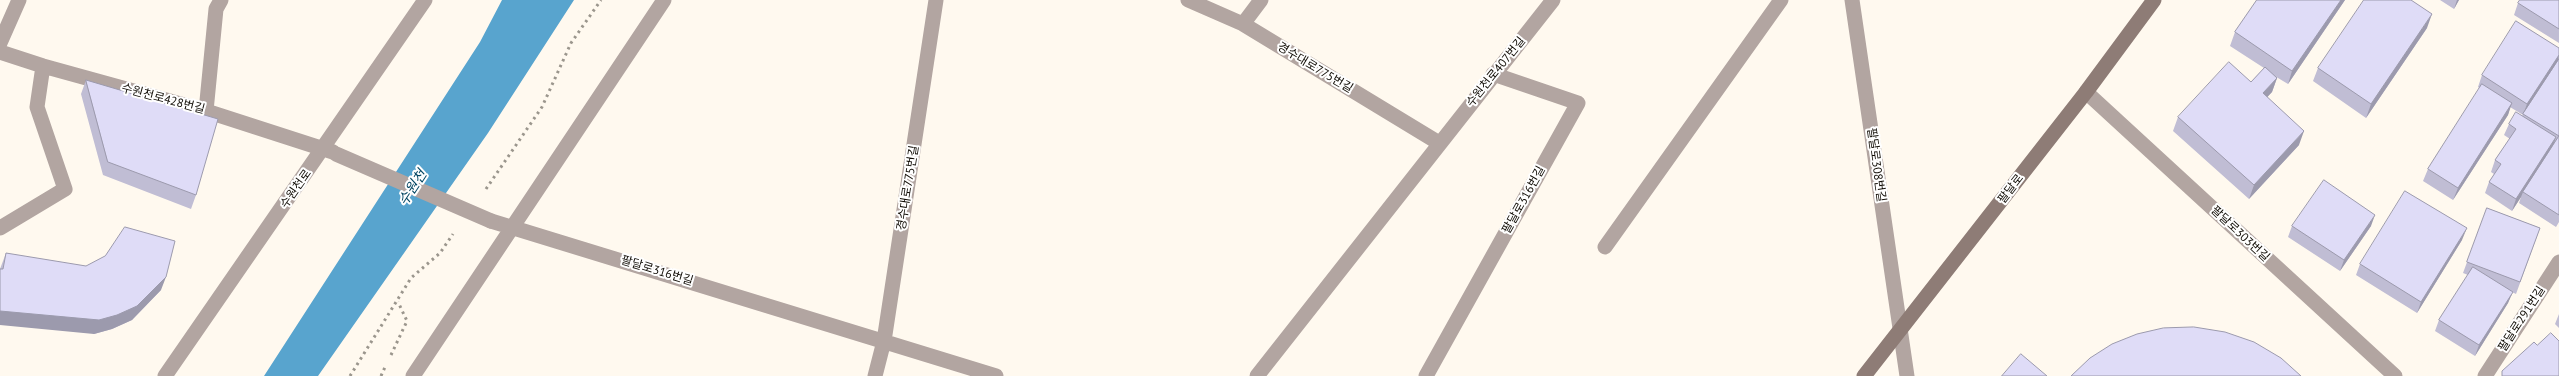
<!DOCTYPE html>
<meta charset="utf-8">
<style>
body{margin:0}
canvas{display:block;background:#fff9ef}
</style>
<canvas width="2559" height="376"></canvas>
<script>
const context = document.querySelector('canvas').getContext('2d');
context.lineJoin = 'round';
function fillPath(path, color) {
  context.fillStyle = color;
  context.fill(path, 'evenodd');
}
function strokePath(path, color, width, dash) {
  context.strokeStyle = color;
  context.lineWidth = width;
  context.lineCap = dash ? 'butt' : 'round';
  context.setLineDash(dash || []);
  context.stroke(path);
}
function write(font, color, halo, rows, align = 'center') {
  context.font = font + ' "PT Sans","Noto Sans KR",sans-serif';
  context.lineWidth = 4;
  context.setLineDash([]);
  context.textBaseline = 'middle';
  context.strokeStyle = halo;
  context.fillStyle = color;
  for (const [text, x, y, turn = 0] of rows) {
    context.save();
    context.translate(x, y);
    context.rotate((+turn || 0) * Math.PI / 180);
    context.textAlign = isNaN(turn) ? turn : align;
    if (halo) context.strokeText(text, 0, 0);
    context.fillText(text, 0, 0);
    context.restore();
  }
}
const water = new Path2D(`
 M502,0H574L488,133L318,376H264L480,42Z`);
const path = new Path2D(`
 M486,189L542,107L571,43L601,0
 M391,355L407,321L398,302
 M350,376L411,278L440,253L453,234
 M381,376L385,367`);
const street = new Path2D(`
 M1188,0L1243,24L1439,143
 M1852,0L1907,376
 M1243,24L1261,0
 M0,43L19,0
 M0,52L43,66L206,111L333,152
 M2086,92L2395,376
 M206,111L216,9L221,0
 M491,221L996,376
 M0,228L65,189L37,107L43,66
 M1605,247L1781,0
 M165,376L425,0
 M413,376L664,0
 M875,376L884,341L936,0
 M1257,376L1553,0
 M1426,376L1578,103L1493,74
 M2485,376L2559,262`);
const secondary = new Path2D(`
 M1864,376L2086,92L2154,0`);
const streetBridge = new Path2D(`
 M336,154L491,221`);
const wall = new Path2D(`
 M2257,0H2345L2288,84L2273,75L2277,78L2272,92L2267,97L2299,145L2249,199L2173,131L2178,117L2251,82L2264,68L2230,46L2235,32Z
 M2440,0H2459L2454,9Z
 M2559,0V43L2514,15L2518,3Z
 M2427,28L2366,118L2313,81L2318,68Z
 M2559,48V222L2556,227L2519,203L2521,197L2512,211L2485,193L2489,182L2494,174L2491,172L2495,160L2510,139L2504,135L2509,124L2523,115L2510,107L2508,115L2453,200L2423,181L2428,169L2480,88L2478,87L2482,75Z
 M86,80L196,195L191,209L103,175L81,94Z
 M2487,208L2540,228L2516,294L2512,292L2508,303L2475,356L2435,331L2439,320L2468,275L2463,273Z
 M2292,226H2371L2340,271L2288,237Z
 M2462,240L2417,313L2356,275L2360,264Z
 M6,253L161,290L132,320L112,329L94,334L0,269Z
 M2559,314V328L2555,324Z`);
const shadedWall = new Path2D(`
 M2341,0H2345L2288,84L2292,71Z
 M2457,0H2459L2454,9Z
 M2432,14L2427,28L2366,118L2371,104Z
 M2559,55L2558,62L2523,115L2527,104Z
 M2277,78L2272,92L2258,107L2263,93Z
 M2512,103L2508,115L2453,200L2458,188Z
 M2304,131L2299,145L2249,199L2254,185Z
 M2556,137L2552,149L2523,192L2521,197L2512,211L2516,199Z
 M2375,215L2371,226L2340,271L2344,260Z
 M2467,228L2462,240L2417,313L2421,302Z
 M166,277L161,290L132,320L112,329L94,334L0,325V311Z
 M2513,292L2508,303L2475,356L2479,345Z`);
const building = new Path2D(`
 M2257,0H2341L2292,71L2235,32Z
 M2364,0H2411L2432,14L2371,104L2318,68Z
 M2520,0H2559V29L2518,3Z
 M2516,21L2559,48V55L2527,104L2482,75Z
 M2559,59V136L2523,114Z
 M2229,62L2251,82L2265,67L2277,78L2263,93L2304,131L2254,185L2178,117Z
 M86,80L218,119L196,195L108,162Z
 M2482,84L2512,103L2458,188L2428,169Z
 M2516,112L2556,137L2516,199L2489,182L2501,164L2495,160L2516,129L2509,124Z
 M2559,136V215L2523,192Z
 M2324,180L2375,215L2344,260L2292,226Z
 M2405,191L2467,228L2421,302L2360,264Z
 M2487,208L2540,228L2520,282L2467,262Z
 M125,227L175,241L166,277L137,306L117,315L99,320L0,311V269H3L6,253L86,266L105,256Z
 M2473,267L2513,292L2479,345L2439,320Z
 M2194,327L2225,332L2254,342L2281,358L2301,376H2071L2090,358L2112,344L2137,334L2163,328Z
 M2551,333L2559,341V376H2502V371L2534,342L2537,345Z
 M2021,354L2047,376H2002Z`);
const streetNames = [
 ["경수대로775번길",1315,68,31],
 ["수원천로407번길",1496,72,-51],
 ["수원천로428번길",163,99,15],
 ["팔달로308번길",1876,165,82],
 ["경수대로775번길",908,188,-81],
 ["수원천로",296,189,-55],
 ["팔달로",2011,189,-52],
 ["팔달로316번길",1524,200,-61],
 ["팔달로303번길",2240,234,43],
 ["팔달로316번길",657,271,17],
 ["팔달로291번길",2522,319,-57]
];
const waterNames = [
 ["수원천",413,188,-57]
];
fillPath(water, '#58a4ce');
strokePath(path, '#9b968d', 3, [2.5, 4]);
strokePath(street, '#b2a5a1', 15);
strokePath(secondary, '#8e7c76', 15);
strokePath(streetBridge, '#b2a5a1', 15);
fillPath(wall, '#c0bdd4');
fillPath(shadedWall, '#9c9aad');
fillPath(building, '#dfdcf7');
strokePath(building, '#9c9aad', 1);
write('12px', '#100c05', '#fff', streetNames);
write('italic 14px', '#044662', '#fff', waterNames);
</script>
